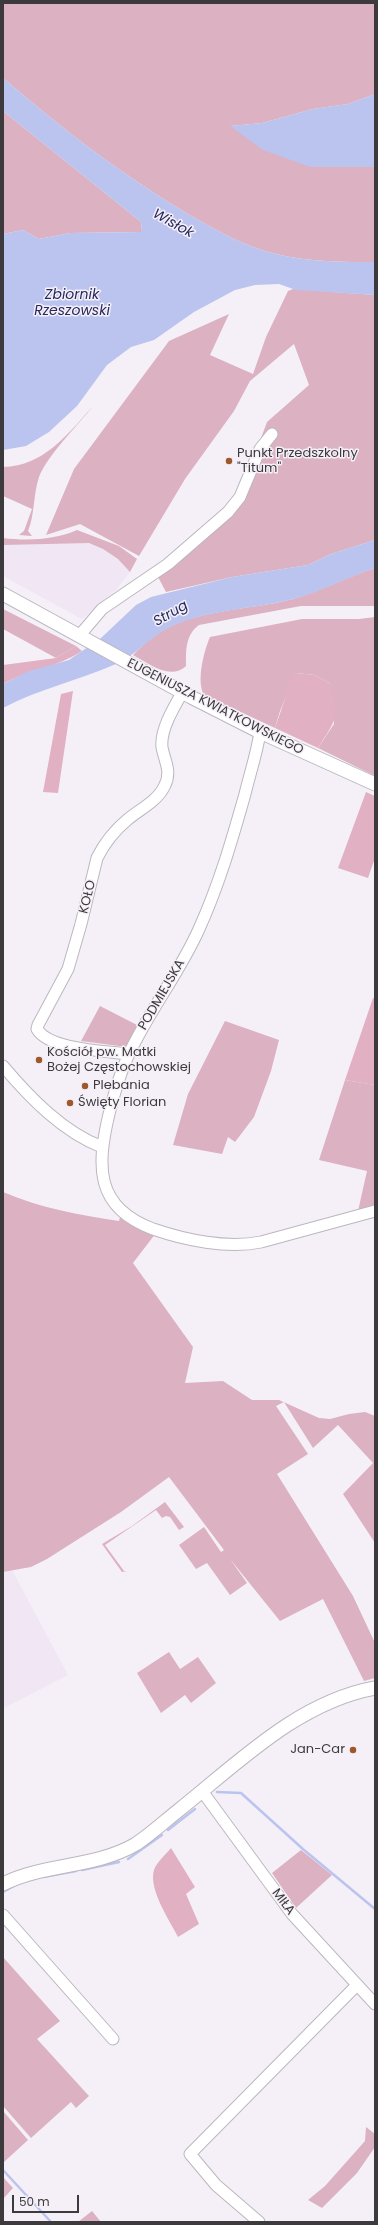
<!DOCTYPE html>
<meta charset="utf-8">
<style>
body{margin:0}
#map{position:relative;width:378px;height:2225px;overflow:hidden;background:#f5f0f7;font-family:Poppins,sans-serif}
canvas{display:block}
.frame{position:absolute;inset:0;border:4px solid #3c3a3d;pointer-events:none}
.scale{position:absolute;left:12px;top:2195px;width:67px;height:18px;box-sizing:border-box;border:2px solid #3c3a3d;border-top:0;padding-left:5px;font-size:12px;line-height:14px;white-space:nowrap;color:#3c3a3d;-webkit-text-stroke:3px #f5f0f7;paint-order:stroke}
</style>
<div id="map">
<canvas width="378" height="2225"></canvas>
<div class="frame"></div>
<div class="scale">50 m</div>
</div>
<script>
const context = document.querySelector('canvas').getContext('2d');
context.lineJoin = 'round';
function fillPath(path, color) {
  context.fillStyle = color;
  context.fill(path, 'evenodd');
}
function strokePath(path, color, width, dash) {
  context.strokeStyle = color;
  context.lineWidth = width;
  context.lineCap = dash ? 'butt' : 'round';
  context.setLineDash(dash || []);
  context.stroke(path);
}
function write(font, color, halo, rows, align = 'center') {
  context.font = font + ' Poppins,sans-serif';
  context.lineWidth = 3;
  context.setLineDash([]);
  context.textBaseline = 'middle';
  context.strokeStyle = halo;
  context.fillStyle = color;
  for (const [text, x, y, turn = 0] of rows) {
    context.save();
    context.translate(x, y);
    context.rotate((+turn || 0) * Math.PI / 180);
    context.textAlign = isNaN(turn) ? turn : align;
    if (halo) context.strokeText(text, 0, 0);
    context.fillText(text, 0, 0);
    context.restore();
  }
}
const built = new Path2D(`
 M41,543H89L103,549L118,559L130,572L116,590L82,619L3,576V545Z
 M12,1570L68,1675L4,1708L3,1572Z`);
const green = new Path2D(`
 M3,3H375V94L348,104L313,109L262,123L231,126L366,167H375V262C340,262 311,262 276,254C245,247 216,230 188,214C122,175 61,128 3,78Z
 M3,111L141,222L142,232L70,233L39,239L23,230L3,234Z
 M293,289L375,295V540L331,554L308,565L232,577L166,592L157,575L223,512L245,481L267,422L309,385L294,344L250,381L234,411L185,479L139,556L80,524L46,535L74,469L169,341L229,314L210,355L253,374L266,337L288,291Z
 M93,406C78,425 47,456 39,477C33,495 35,514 28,531L32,536L19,535L24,531L32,509L3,496V467C44,466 68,434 93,406Z
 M77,530L119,546L137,559L130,572L118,559L103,549L89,543L3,545V538C28,541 54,540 77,530Z
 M375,568V606H301L199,625C185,635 186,651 186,666C170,681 148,663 133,655C139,649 146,642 153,637C192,608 248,611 293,599C321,591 347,577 375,568Z
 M3,609L76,646L56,658L3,629Z
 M375,617V776L318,748L334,724L331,684L315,675L296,673L280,711L275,728L204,695C196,681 204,651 210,637L302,619H359Z
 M100,1006L139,1026L127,1047L81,1041Z
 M225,1021L279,1040L271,1071L254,1117L235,1142L228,1137L222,1154L173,1145L188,1094Z
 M345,1080L375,1085V1206L358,1211L367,1171L319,1160Z
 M3,1192C40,1208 80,1215 119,1221L121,1213L156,1233L133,1263L193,1347L185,1383L223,1381L252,1400H279L319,1418L330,1419L349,1414L365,1412L375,1416V1543L343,1494L373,1463L338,1425L313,1448L284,1402L276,1406L308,1454L277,1474L353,1596L375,1643V1678L364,1681L323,1599L280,1621L230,1559L247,1583L230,1595L207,1563L196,1569L179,1545L204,1527L221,1552L224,1550L169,1477L121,1512L47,1559L31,1567L3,1572Z
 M165,1502L184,1527L179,1530L170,1517L166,1516L162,1518L156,1510L105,1545L124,1571H127L122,1572L102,1544L132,1526Z
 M169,1652L180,1669L198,1657L216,1683L191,1703L185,1695L161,1713L137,1673Z
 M301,1850L332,1875L296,1908L272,1873Z
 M3,1957L60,2021L37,2039L89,2096L76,2108L71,2102L31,2138L3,2106Z
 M3,2111L28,2140L4,2162L3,2160Z
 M366,2127L375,2134V2147L357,2173L322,2208L308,2200L325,2186L365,2141Z
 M3,2177L13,2188L3,2199Z
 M92,2211L101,2222H78Z`);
const forest = new Path2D(`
 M76,646L82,651C58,667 28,670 3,684V665L56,658Z
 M296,673L315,675L331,684C341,717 335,721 318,748L275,728L287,693L286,681Z
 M73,691L58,793L43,792L61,694Z
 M366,792L375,796V858L368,878L338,868Z
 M373,998L375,999V1085L345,1080Z
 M171,1848L195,1887L186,1894L199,1924L178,1937C170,1921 148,1889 154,1870C156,1863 166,1854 171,1848Z`);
const water = new Path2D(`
 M3,78C61,128 122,175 188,214C216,230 245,247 276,254C311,262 340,262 375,262V295L296,290L279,284L255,285L235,290L194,312L154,340L131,347L107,365L77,406L49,432L26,446L3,450V234L23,230L39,239L70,233L142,232L141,222L3,111Z
 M375,94V167H310L263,150L230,126L262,123L313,109L348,104Z
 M375,540V568C347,577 321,592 293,599C255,609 213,609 177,624C153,633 139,653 116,664C79,680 39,689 3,708V684L29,671L69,660L101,638L136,605L151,597L232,577L308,565L331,554Z`);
const stream = new Path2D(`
 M217,1792L241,1793L304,1850L375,1909
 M168,1830L195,1809
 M128,1859L162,1835
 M82,1870L119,1862
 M43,1877L76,1871
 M3,1892L14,1886
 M3,2170L51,2222`);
const minor = new Path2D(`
 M79,636L102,609L168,564L228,512L240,497L260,449L272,434
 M260,732C257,753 250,773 245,794C232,840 219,885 199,929C180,972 149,1011 129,1054C120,1073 114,1094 109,1114C97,1165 94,1207 153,1229C185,1240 227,1249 261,1242L375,1211
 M129,1054C107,1051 49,1050 37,1029L38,1025L68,969L81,924L97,858C104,844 115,830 127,820C140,809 158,801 165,785C172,771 164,760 162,747C160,730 174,707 182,693
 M3,1066C30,1098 63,1132 102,1147
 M202,1791L292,1914L375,2004
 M3,1915L113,2039
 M259,2222L216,2185L190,2154L357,1985`);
const tertiary = new Path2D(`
 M3,594L191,697L260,732L375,784
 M3,1884C45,1863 95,1868 136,1844C151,1834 165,1821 179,1810C238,1763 298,1702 375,1688`);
const markers = [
 [229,461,4,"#9d582b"],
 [39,1060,4,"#9d582b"],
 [85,1086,4,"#9d582b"],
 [70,1103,4,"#9d582b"],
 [353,1750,4,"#9d582b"]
];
const poiNames = [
 ["Punkt Przedszkolny",237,454],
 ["\"Titum\"",237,469],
 ["Kościół pw. Matki",47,1053],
 ["Bożej Częstochowskiej",47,1068],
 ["Plebania",93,1086],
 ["Święty Florian",78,1103],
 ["Jan-Car",345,1750,"right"]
];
const streetNames = [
 ["EUGENIUSZA KWIATKOWSKIEGO",215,707,27],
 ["KOŁO",88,897,-76],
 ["PODMIEJSKA",162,995,-60],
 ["MIŁA",283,1902,53]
];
const waterNames = [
 ["Wisłok",173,224,29],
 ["Zbiornik",72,295],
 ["Rzeszowski",72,311],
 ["Strug",171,614,-30]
];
fillPath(built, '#f0e6f4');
fillPath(green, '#dcb1c1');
fillPath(forest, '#e1b0c3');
fillPath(water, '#bbc3ef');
strokePath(stream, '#bbc3ef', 2.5);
strokePath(minor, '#bcb7bf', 13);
strokePath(tertiary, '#bcb7bf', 15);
strokePath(minor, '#fff', 11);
strokePath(tertiary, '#fff', 13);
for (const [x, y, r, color] of markers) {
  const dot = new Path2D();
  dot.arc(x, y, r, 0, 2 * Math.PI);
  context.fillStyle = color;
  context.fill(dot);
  strokePath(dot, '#f5f0f7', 1.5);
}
write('13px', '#3c3a3d', '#f5f0f7', poiNames, 'left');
write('13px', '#3c3a3d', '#f5f0f7', streetNames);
write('italic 14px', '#25295d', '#f5f0f7', waterNames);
</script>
